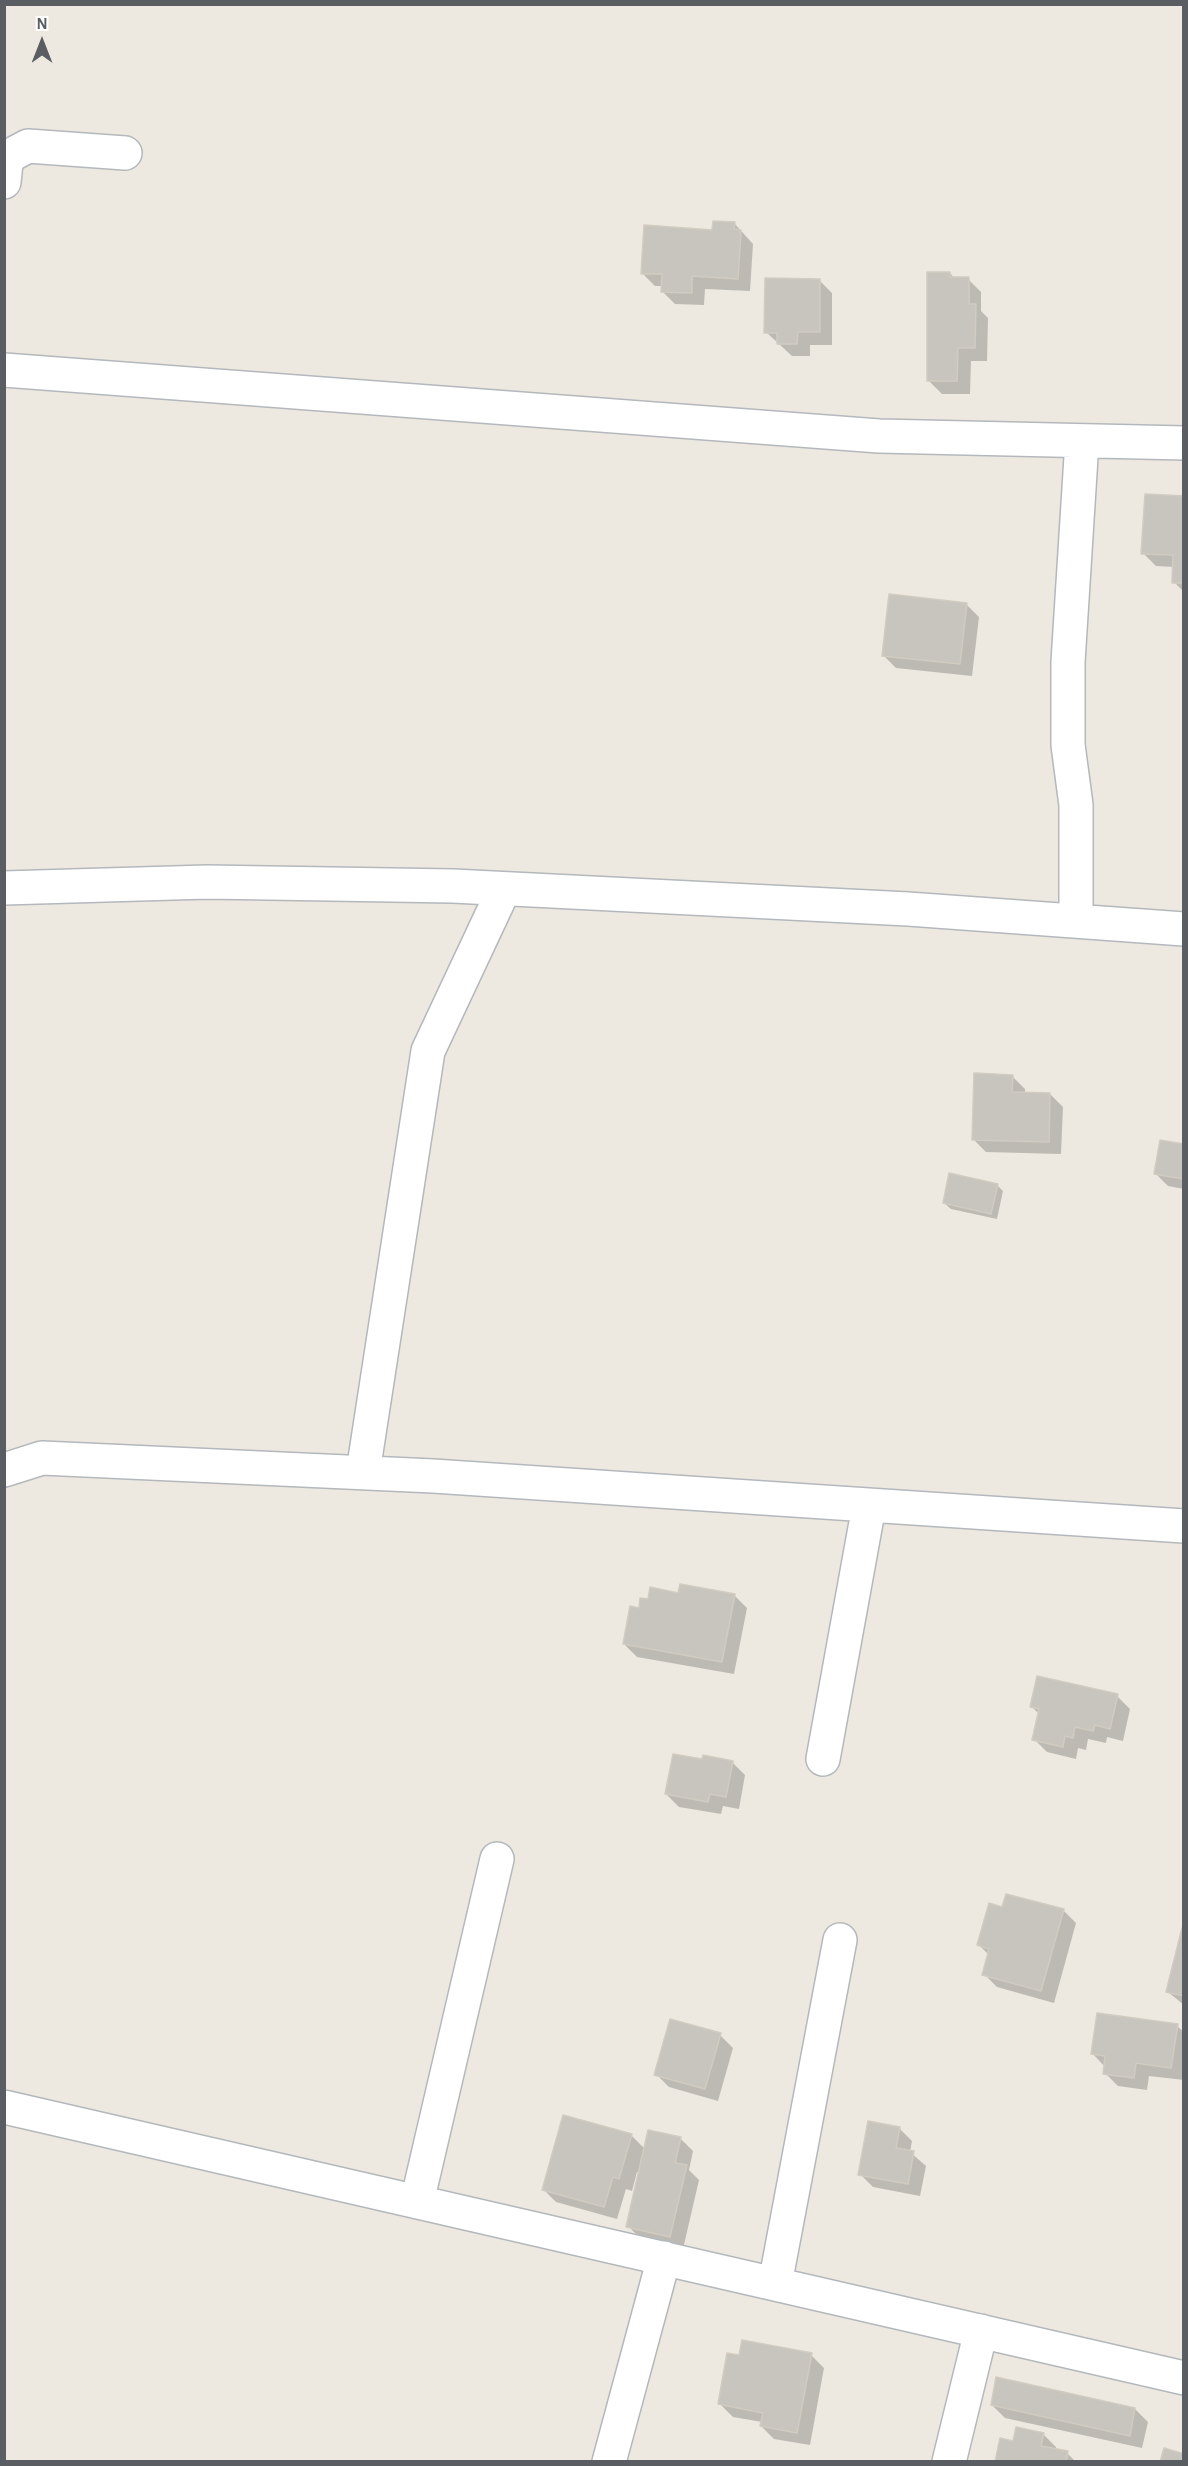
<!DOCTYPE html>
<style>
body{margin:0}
#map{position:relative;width:1188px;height:2466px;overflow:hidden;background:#ede9e1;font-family:"Alegreya Sans",sans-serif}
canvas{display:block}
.frame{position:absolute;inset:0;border:6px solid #5a5e62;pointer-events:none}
.north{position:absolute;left:12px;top:12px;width:60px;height:60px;-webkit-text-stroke:4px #fff;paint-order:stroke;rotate:0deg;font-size:16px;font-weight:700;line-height:24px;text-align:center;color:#5a5e62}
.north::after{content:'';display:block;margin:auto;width:21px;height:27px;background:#5a5e62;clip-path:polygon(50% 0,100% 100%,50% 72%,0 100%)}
</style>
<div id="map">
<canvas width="1188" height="2466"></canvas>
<div class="frame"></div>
<div class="north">N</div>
</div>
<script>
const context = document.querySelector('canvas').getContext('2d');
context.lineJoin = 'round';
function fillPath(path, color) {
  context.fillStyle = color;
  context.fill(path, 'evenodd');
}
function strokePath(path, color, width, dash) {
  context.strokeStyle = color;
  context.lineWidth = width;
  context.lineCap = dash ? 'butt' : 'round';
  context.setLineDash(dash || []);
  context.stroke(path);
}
const shadow = new Path2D(`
 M734,223L753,244L750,291L705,289L704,305L675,304L662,291L663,286H655L642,273L713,231Z
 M950,273L955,279H968L981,292V311L988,318L987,361H971L970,394H942L929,381Z
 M819,280L832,293V345H810V356H792L766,332Z
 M1184,497V592L1174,582V567L1156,566L1143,553Z
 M966,604L979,617L972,676L896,668L883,655Z
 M1012,1076L1025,1089V1094H1050L1063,1107L1061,1154L986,1152L973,1139Z
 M1184,1146V1189L1168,1186L1155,1173Z
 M997,1185L1003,1191L997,1219L951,1209L944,1203Z
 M734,1595L747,1608L734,1674L637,1657L624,1644L640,1609L649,1600Z
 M1117,1696L1130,1709L1123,1741L1107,1737L1106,1743L1088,1739L1086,1750L1078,1748L1076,1759L1047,1752L1034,1739L1039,1714L1032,1707Z
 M703,1761L732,1762L745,1775L739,1809L723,1806L721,1814L679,1807L666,1794Z
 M1004,1909L1063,1910L1076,1923L1054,2003L997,1987L984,1974L989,1955L979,1945Z
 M1184,1930V2005L1168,1992Z
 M1177,2026L1184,2032V2080L1149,2076L1147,2090L1118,2086L1105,2073V2067L1093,2054Z
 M720,2035L733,2048L718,2101L669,2087L656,2074Z
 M899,2128L912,2141L910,2152L926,2166L920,2196L873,2187L860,2174Z
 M631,2135L645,2149L680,2138L693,2151L689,2170L699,2180L683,2249L641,2239L628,2226L640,2173L637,2172L632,2191L626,2189L617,2219L556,2202L543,2189Z
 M811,2355L824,2368L810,2445L774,2439L761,2426L762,2422L733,2417L720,2404L741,2357Z
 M992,2405L1135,2409L1148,2422L1142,2448L1005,2418Z
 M1043,2434L1056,2447V2450L1067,2453L1076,2462H997L1014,2443Z`);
const building = new Path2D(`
 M713,221L735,222L734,229L741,230L738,279L692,276V293L661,292L662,274H641L644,225L712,230Z
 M927,272H950V277H969V304H976L975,348H958L957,381H927Z
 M765,278L820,279V332H798L797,344H777V333H764Z
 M1145,494L1184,496V583H1172L1173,555L1141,554Z
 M889,594L967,603L960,664L882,656Z
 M974,1073L1013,1075L1012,1092L1050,1093L1049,1142L972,1140Z
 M1160,1140L1184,1144V1179L1154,1174Z
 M949,1173L998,1184L991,1214L943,1203Z
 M680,1584L735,1594L722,1662L623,1644L630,1606L639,1608L640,1598L648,1599L650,1587L678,1593Z
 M1037,1676L1118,1694L1110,1729L1095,1725L1093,1731L1075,1727L1073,1738L1065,1736L1063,1747L1032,1740L1039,1709L1030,1707Z
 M673,1754L702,1759L703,1755L733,1761L726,1797L710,1794L708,1802L665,1794Z
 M1006,1894L1064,1909L1041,1991L982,1975L989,1949L977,1945L989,1903L1002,1907Z
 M1182,1928H1184V1996L1166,1992Z
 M1097,2013L1178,2024L1171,2068L1136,2063L1134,2078L1103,2074L1105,2056L1091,2054Z
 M670,2019L721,2033L705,2089L654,2075Z
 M563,2115L632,2134L619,2179L613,2177L604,2207L542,2190Z
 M868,2121L900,2127L896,2148L914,2151L908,2184L858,2175Z
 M648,2130L681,2137L675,2163L687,2165L670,2237L626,2227Z
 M742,2340L812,2353L797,2433L760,2426L763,2413L718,2404L727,2353L739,2355Z
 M996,2377L1135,2408L1130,2436L991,2405Z
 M1016,2427L1044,2433L1041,2446L1068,2451L1066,2462H995L1000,2438L1013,2441Z
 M1164,2448L1184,2454V2462H1160Z`);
const minor = new Path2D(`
 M4,182L6,163L11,155L28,146L125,153
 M4,370L879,436L1184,443
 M4,888L207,882L453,886L908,909L1184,929
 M1076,921V805L1068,745V662L1082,441
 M4,1470L42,1458L433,1476L1184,1526
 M363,1472L428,1051L504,889
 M823,1759L869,1506
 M4,2107L1184,2378
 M417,2202L497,1859
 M775,2284L840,1940
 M609,2462L664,2258
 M949,2462L981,2331`);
fillPath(shadow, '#0003');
fillPath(building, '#c8c4be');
strokePath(building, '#d1cbc0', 1.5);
strokePath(minor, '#b4b8bc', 36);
strokePath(minor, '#fff', 33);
</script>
